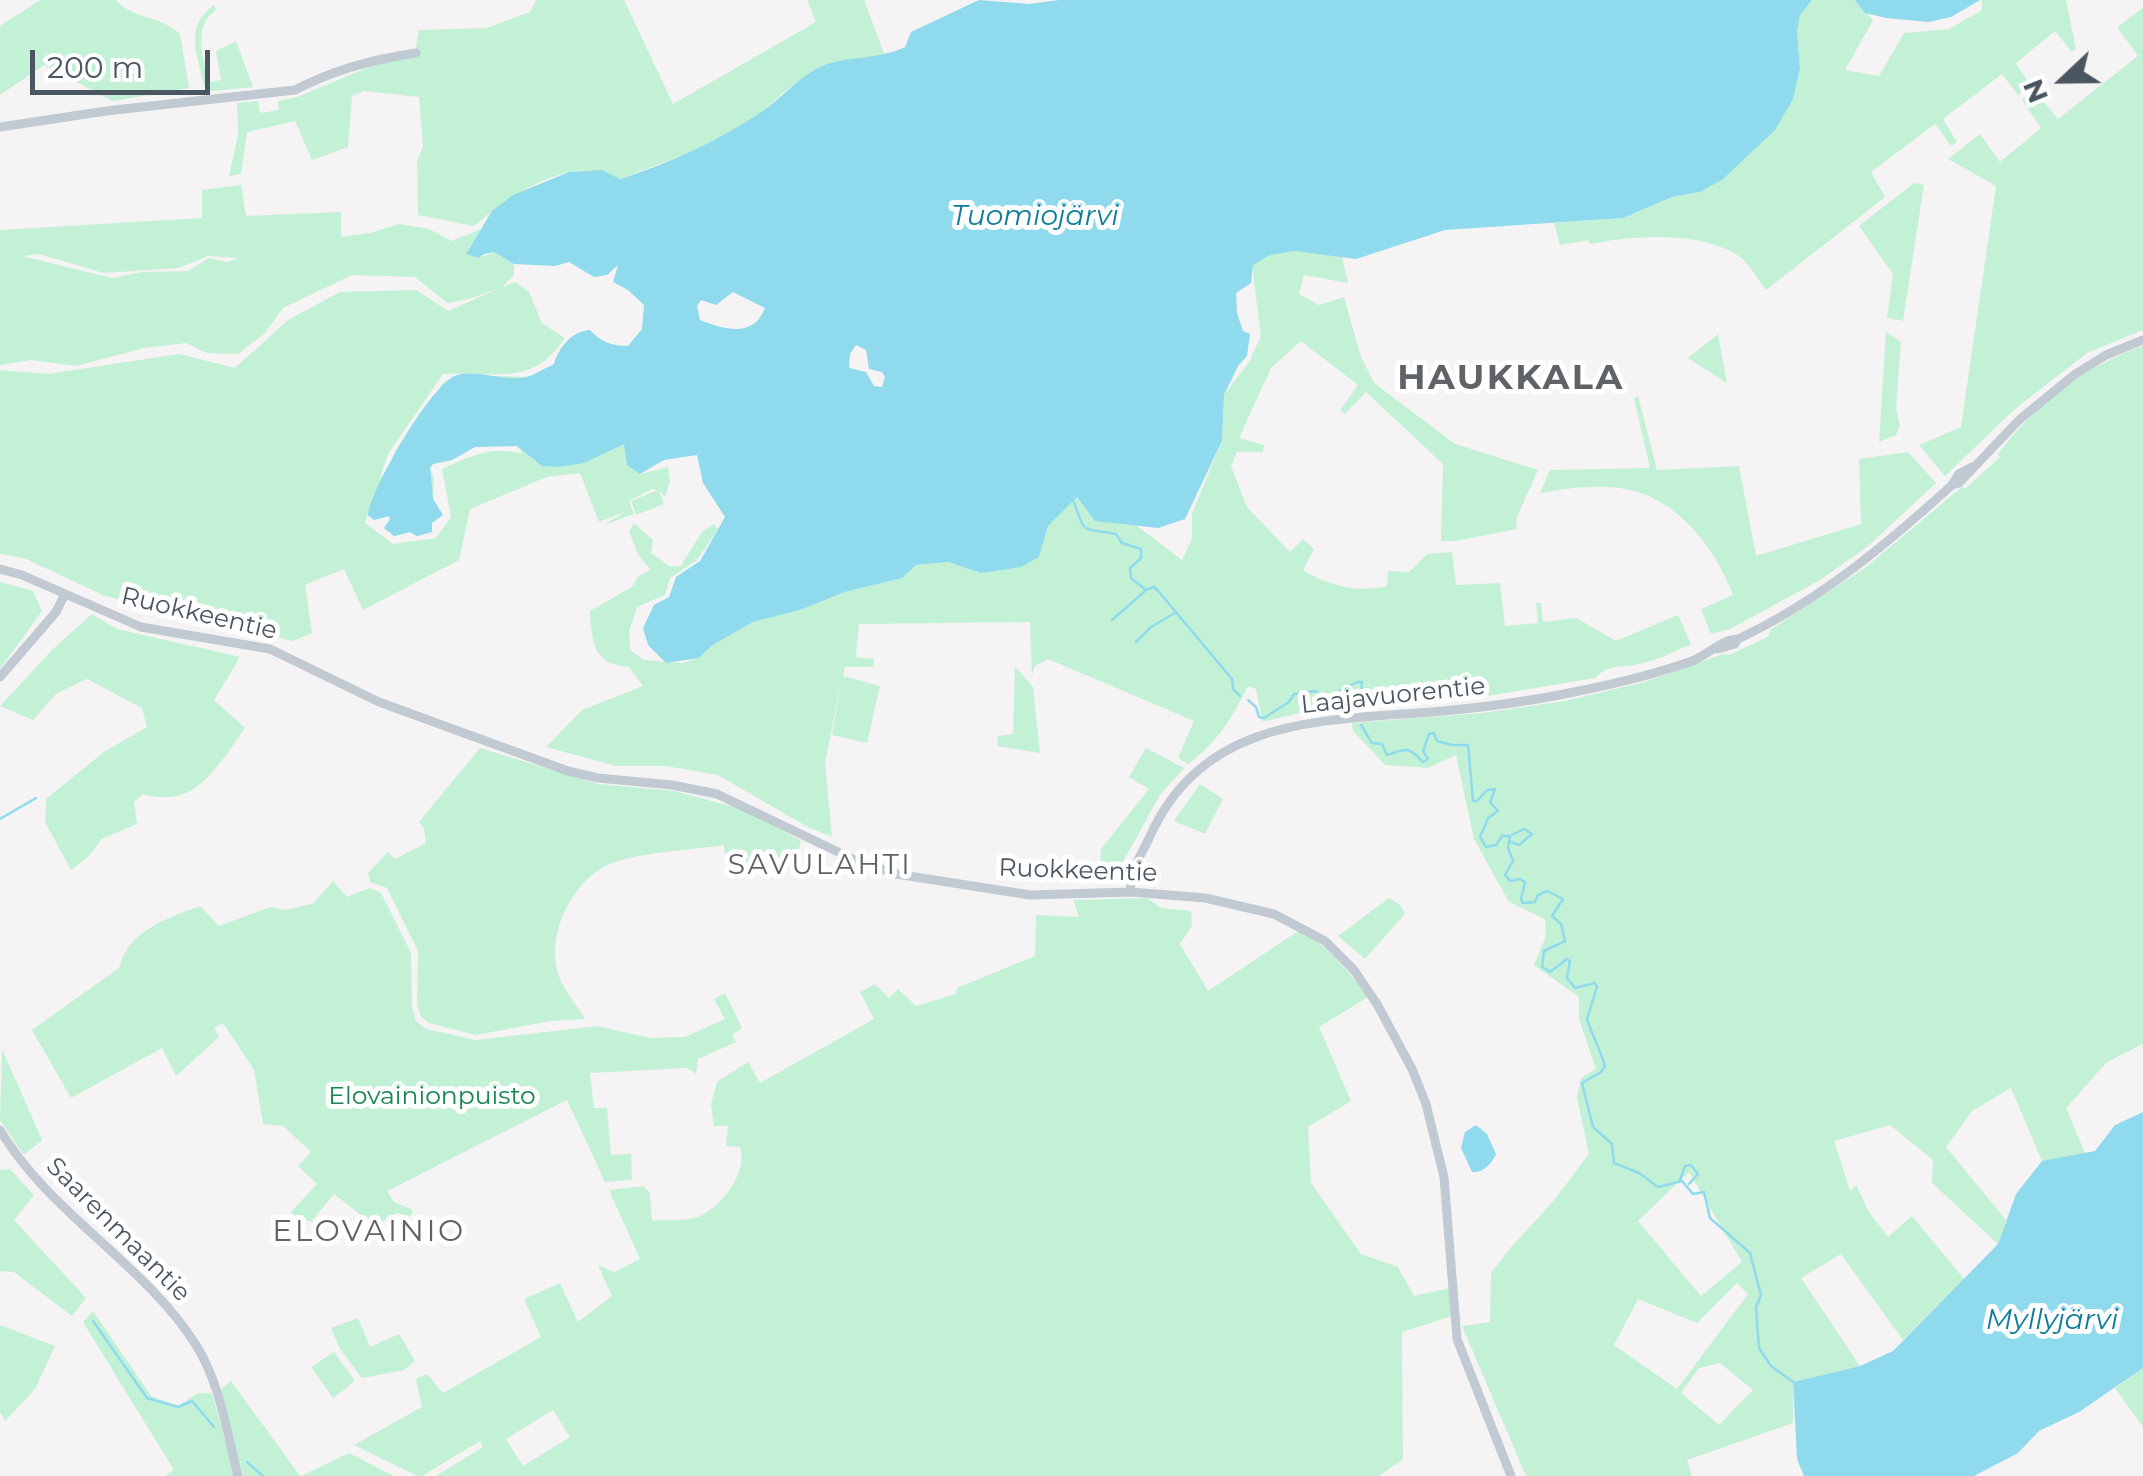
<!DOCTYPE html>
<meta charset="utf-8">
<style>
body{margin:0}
#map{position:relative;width:2143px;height:1476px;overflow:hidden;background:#f5f3f3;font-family:Montserrat,sans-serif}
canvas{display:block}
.north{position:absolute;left:2013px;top:30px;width:100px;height:100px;-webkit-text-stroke:8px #fff;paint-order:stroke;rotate:248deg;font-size:28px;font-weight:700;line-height:40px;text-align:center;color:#4a5661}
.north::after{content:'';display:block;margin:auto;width:35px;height:45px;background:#4a5661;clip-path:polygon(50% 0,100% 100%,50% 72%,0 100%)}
.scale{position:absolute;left:30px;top:50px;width:180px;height:45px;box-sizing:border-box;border:5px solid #4a5661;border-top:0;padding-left:12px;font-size:30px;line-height:35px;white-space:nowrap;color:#4a5661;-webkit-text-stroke:8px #fff;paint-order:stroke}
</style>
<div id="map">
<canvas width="2143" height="1476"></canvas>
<div class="north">N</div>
<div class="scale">200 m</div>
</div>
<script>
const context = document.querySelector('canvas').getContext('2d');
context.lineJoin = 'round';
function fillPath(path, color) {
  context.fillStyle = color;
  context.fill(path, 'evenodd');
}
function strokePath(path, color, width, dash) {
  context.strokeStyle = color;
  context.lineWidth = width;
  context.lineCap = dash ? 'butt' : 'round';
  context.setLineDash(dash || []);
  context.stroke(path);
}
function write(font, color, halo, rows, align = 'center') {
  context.font = font + ' Montserrat,sans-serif';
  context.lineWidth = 10;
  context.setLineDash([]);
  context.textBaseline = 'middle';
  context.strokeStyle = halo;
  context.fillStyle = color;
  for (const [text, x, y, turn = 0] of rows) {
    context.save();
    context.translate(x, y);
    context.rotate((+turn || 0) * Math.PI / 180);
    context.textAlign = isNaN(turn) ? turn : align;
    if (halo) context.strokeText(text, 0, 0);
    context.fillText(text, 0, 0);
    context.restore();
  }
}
const green = new Path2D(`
 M40,0H116C132,19 162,16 180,34L189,88L113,101L44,65L0,95V26Z
 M536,0H624L673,104L816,22L807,0H864L885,56L823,65L784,92L761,113L705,147L619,179C570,153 511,195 474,226L418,215L417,160L423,147L419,97L364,91L352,96L348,147L312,160L295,121L247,132L241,174L229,176L238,135L237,103L258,101L260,113L279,110L278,101L297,97L379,63L414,58L419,30L487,28L530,12Z
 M1812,0H1855L1873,20L1845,70L1879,76L1904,33L1949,29L1982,10V0H2066L2076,49L2072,52L2055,31L2016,63L2030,85L2018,95L2002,74L1943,119L1957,142L1951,146L1935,124L1871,172L1885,197L1766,290C1757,279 1748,261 1736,254C1696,231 1635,235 1590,244L1588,240L1560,245L1554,223L1623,218L1672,197L1700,192L1722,180L1800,68L1797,33L1800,15Z
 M214,5L216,10C191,28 204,57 208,82L221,80L216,51L236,41L253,87L211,91L204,86C198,54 183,28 214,5Z
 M2143,8V330L2087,353L2015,409L1945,476L1919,445L1961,427L1996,186L1948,159L1980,134L2000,162L2041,128L2022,100L2034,90L2058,119L2138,56L2117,27Z
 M1914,183L1924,185L1903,321L1887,318L1893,274L1859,226Z
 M241,185L246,216L341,212V237L370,233L399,224L429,229L452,241L481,229L467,252L479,258L494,252L514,264V275L502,287L515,282L529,292L542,323L565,338C530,389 497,370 443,374L388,454L380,478L391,465L395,451L444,382L458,375L527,377L624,443L640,474L668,467L670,482L665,497L659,491L664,504L636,515L631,501L658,490L652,489L629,501L634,514L604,525L626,511L599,522L580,473L547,477L470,509L459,560L363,610L344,569L305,585L312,633L293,641L105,596L24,558L0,554V370L48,374L179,354L235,368L288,320L340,292L416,290L448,311L500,288L469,299L447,303L415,277L352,275L283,308L264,334L238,354L207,353L186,343L144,348L76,366L31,360L0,365V230L202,218V190ZM39,254L104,273L179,268L208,256L239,258L227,262L209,258L188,271L142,272L112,278L22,256ZM475,446H517L523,454C494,445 470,456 442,469L451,517L436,538L393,544L365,523L367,515L374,520L389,516L390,519L384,528L394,536L410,532L417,536L432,532V523L443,515L433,499L434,479L430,468L433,464L452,460Z
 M1294,251L1342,257L1348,283L1304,275L1299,294L1319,305L1344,297L1361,357L1374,383L1455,444L1538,470L1516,519L1517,529L1456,541H1441L1443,464L1366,392L1345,414L1340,410L1358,385L1301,341L1271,368L1239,438L1264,445L1263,452H1237L1231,466L1247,507L1290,552L1303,539L1314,549L1303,570C1328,586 1358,593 1387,586L1388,571L1409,572L1427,554L1452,552L1456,585L1500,583L1505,626L1538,623L1536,603H1541L1543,622L1576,618L1616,641L1678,615L1691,644C1674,652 1653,662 1634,665C1617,667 1608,665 1595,678L1487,696L1369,702L1308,711L1262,722L1256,689L1248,686C1232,718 1217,743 1188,764L1178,758L1194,721L1048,659L1035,666L1032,675L1030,622L859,624L856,657L874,659V667H845L843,676L880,686L867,743L832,735L841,683L825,763L832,837L806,826L718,775L666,766H616L546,747L582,710L643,686L629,667C593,664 592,643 590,611L632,587L638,576L651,570L639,556L629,532L634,523L653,540L651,553L669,566L680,567L702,532L714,524L718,529L697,560L670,578L665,595L637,607L629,631L630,650L644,660L682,663L699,658L711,646L753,622L800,610L845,592L901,578L916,565L948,562L981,573L1039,557L1048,526L1077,496L1095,520L1133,523L1182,560L1192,539V513L1222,441L1224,395L1249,362L1261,336L1252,265L1270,255Z
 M1886,332L1901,342L1896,409L1900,426L1896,435L1879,442Z
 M1718,334L1727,383L1688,358Z
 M2143,346V1044L2107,1062L2066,1108L2086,1155L2042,1161L2011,1088L1972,1111L1946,1147L2006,1220L1998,1244L1932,1183L1933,1160L1890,1125L1834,1141L1850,1191L1856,1185L1869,1212L1888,1237L1912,1216L1964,1279L1903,1340L1841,1254L1801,1278L1860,1366L1793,1382V1423L1687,1460L1692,1476H1526L1462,1326L1490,1322L1491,1273L1511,1247L1551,1204L1589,1154L1577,1098L1581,1078L1596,1069L1579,1019V997L1534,965L1546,936L1545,919L1509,902L1474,839L1456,755L1428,768L1385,765L1353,731L1352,723L1482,713L1565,701L1645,682L1723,654L1729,655L1768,637L1770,630L1865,568L1962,487L1966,488L2000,457L1998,454C2034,406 2086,365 2143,346ZM1689,1172L1742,1262L1701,1296L1638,1221ZM1737,1283L1748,1294L1677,1389L1614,1345L1638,1299L1697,1323ZM1720,1363L1753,1390L1719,1425L1681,1393L1699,1368Z
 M1638,396L1657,470L1739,466L1756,556L1861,524L1859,459L1908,452L1936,483L1868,546L1820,580L1730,629L1711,634L1701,609L1733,595C1716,549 1677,498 1626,489C1599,484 1567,488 1540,493L1550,470L1650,468L1634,398Z
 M0,582L33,591L42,611L0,669Z
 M92,614L117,629L240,657L214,700L245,728C218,765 196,810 143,794L134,802L137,824L102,839L88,857L71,870L45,822L46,799L104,752L147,727L142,708L87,679L56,694L33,720L0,706L52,650Z
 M1015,666L1033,687L1040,753L997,746L998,736L1013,734Z
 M480,748L598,784L674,791L745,810L801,841L793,868L728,877L724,845C693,850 644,852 615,862C573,876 543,937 560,979C566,993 577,1006 585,1019L550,1021L476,1035L429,1023L421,1017L417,1005L418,951L387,888L370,882L368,873L388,852L395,859L426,843L424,828L419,822Z
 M1146,748L1184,768L1160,795L1114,878L1099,885L1101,849L1149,789L1129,777Z
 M1200,784L1223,799L1205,834L1174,821Z
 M333,881L347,897L370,888L381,893L411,953L412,1007L416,1021L426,1029L476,1040L597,1026L650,1038L685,1037L725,1019L714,999L725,993L742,1028L732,1035L736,1042L698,1059L696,1074L687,1068L590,1073L594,1108H607L611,1155L631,1154L632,1180L605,1182L567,1100L387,1191L394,1202L413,1210L410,1217L397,1213L375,1226L334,1194L311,1222L290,1213L317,1184L298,1166L311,1152L283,1126L263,1124L254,1070L223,1023L214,1028L219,1037L176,1076L162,1048L71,1098L32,1030L119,968C129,930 166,919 200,906L219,926L270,907L287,910L314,903Z
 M1147,898L1161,908L1191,911L1192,926L1180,944L1208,991L1300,930C1329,947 1348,971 1368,997L1319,1027L1351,1101L1308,1127L1311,1183L1361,1254L1398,1267L1414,1296L1450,1288L1452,1316L1402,1332L1403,1459L1379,1476H436L483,1447L480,1441L422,1476H417L354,1445L422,1407L416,1379L427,1374L443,1393L541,1337L524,1299L560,1283L578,1322L612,1296L598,1265L614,1272L640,1259L609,1190L643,1186L650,1193L652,1221C666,1219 690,1222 702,1215C723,1204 748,1172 740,1147L726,1146L728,1126H714L711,1104L717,1082L748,1062L760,1083L874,1019L860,992L875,984L889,998L898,989L916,1006L956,994L957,988L1035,956L1036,915L1079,917L1073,900ZM553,1410L570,1437L523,1466L506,1439Z
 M1389,898L1400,905L1405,914L1365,959L1338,936Z
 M2,1049L42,1140L24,1155L0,1120Z
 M10,1169L34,1195L14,1220L86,1298L72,1316L14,1272L0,1271V1170Z
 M93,1311L151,1396L178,1406L198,1393H212L235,1476H165L174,1470L83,1322Z
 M358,1318L370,1347L399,1334L415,1361L404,1370L362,1378L340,1349L331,1328Z
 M0,1325L55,1346L35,1389L5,1421L0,1412Z
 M334,1352L355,1381L333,1398L311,1367Z
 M2143,1368V1427L2115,1388Z
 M231,1381L300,1476H243L220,1390Z
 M349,1453L394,1476H301Z`);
const water = new Path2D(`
 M979,0L1029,4L1059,0H1812L1800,15L1797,33L1800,68L1793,99L1775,130L1722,180L1700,192L1672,197L1623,218L1445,230L1356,259L1294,251L1270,255L1253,265L1251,283L1236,293L1237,313L1243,331L1250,334L1247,356L1238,366L1224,395L1222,441L1185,519L1158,528L1095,521L1077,497L1048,526L1039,557L1021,567L981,573L948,562L916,565L902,578L845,592L800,610L753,622L711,646L699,658L666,663L648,645L643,628L654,605L669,597L676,577L700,561L725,517L703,483L697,455L664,460L640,474L627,465L624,444L584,463L558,467L542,466L517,446L475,447L452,460L433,464L430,468L433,499L443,515L432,523V532L417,536L410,532L394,536L384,528L390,519L389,516L374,520L368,515C371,489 431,383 457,375C479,369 504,382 526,377C535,375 545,368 554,364C559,347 572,331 590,330C601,342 611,346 628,346L642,329L644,305L628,290L613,282L618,265L607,275L594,277L569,262L555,266L514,264L494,252L484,254L479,258L466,254L492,211L513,195L569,172L602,170L620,179C670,163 716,142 760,113C781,99 798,77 822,66C845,56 877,60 905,47L911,32ZM733,292L765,308C753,339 723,329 700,320L697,306L701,300L716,305ZM856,345L866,350L869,369L882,372L885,377L882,387L874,386L866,372L849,368L850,354Z
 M1855,0H1980L1951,17L1928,22L1886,18L1865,13Z
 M2143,1112V1368L2079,1412L2039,1431L2018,1453L1974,1476H1804L1797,1459L1793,1382L1860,1366L1893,1351L1998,1244L2016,1194L2042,1161L2095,1151L2115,1125Z
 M1476,1125L1487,1134L1496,1154C1492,1163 1484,1173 1472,1172L1461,1148L1465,1132Z`);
const stream = new Path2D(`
 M1073,500C1087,536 1078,527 1116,534L1122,543L1141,549V558L1130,568L1131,578L1146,590L1154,587L1159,592L1232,679L1233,689L1240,696
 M1112,620L1145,591
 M1136,642L1151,627L1175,613
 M1248,700L1256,707L1259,717L1264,718L1289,702L1294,694L1315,691L1325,698L1357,682H1362L1360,706
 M1361,725L1372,743L1382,744L1387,755C1404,750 1407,744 1423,762L1428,759L1423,751L1429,734L1434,733L1437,741L1452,745H1468L1473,801H1477L1487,790L1495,789L1490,802L1498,811L1488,818L1480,837L1486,847L1496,845L1502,836H1510L1508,848L1513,861L1505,875L1510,881L1520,879L1525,882L1521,899L1523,903L1535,902L1538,895L1547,891L1563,899L1552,916L1561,924L1565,941L1544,951L1542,967L1550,972L1567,959L1570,961L1567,978L1575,988L1595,983L1597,987L1587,1019C1592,1035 1600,1049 1605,1066L1601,1072L1582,1083L1593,1127L1612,1144L1614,1163L1639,1173L1658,1187L1682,1181L1693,1194L1704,1192L1710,1218L1750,1253L1761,1295L1756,1307L1759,1348L1771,1366L1793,1382
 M0,819L36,798
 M1510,836L1524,829L1532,834L1519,845L1511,842
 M1680,1180L1685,1166L1691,1165L1698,1174L1689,1184
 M93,1321L147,1398L178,1407L192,1401L214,1427
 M247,1462L263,1476`);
const tertiary = new Path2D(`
 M0,127L106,111L295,90C333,70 374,59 416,53
 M1952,485L1959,474L1972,467
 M0,569L22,575L141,627L270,649L379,702L568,771L598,778L672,785L717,794L857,861L896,874L1030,895L1131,892L1205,898L1274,914L1325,941L1354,970L1377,1004L1412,1069L1426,1104L1444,1177L1457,1339L1511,1476
 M1718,649L1735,644L1738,639C1819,601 1886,545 1952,485L1959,483L2019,420L2074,375L2106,355L2143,340
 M0,677L56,612L65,594
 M1131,892C1128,873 1142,854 1150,836C1204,717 1320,721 1431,712C1479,708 1526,702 1574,692C1614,684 1653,675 1692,661C1708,655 1722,639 1738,639
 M0,1130C50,1214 144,1263 196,1345C220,1383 227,1433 238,1476`);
const streetNames = [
 ["Ruokkeentie",199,614,13],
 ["Laajavuorentie",1393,696,-6],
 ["Ruokkeentie",1078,871,2],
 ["Saarenmaantie",118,1230,45]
];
const parkNames = [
 ["Elovainionpuisto",432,1097]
];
const waterNames = [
 ["Tuomiojärvi",1035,217],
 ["Myllyjärvi",2052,1321]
];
const neighbourhoodNames = [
 ["SAVULAHTI",820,866]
];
const quarterNames = [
 ["ELOVAINIO",369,1232]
];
const districtNames = [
 ["HAUKKALA",1511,379]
];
fillPath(green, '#c3f1d5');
fillPath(water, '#90daee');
strokePath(stream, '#90daee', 2.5);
strokePath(tertiary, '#c1cad2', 9);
write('25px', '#4a5661', '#fff', streetNames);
write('25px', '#17864f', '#fff', parkNames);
write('italic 28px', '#0c7c9b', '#fff', waterNames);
context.letterSpacing = '2.5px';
write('28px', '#5f6368', '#fff', neighbourhoodNames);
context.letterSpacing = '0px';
context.letterSpacing = '2.5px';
write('30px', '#5f6368', '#fff', quarterNames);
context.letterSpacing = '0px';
context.letterSpacing = '2.5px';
write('bold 35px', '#5f6368', '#fff', districtNames);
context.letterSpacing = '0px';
</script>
